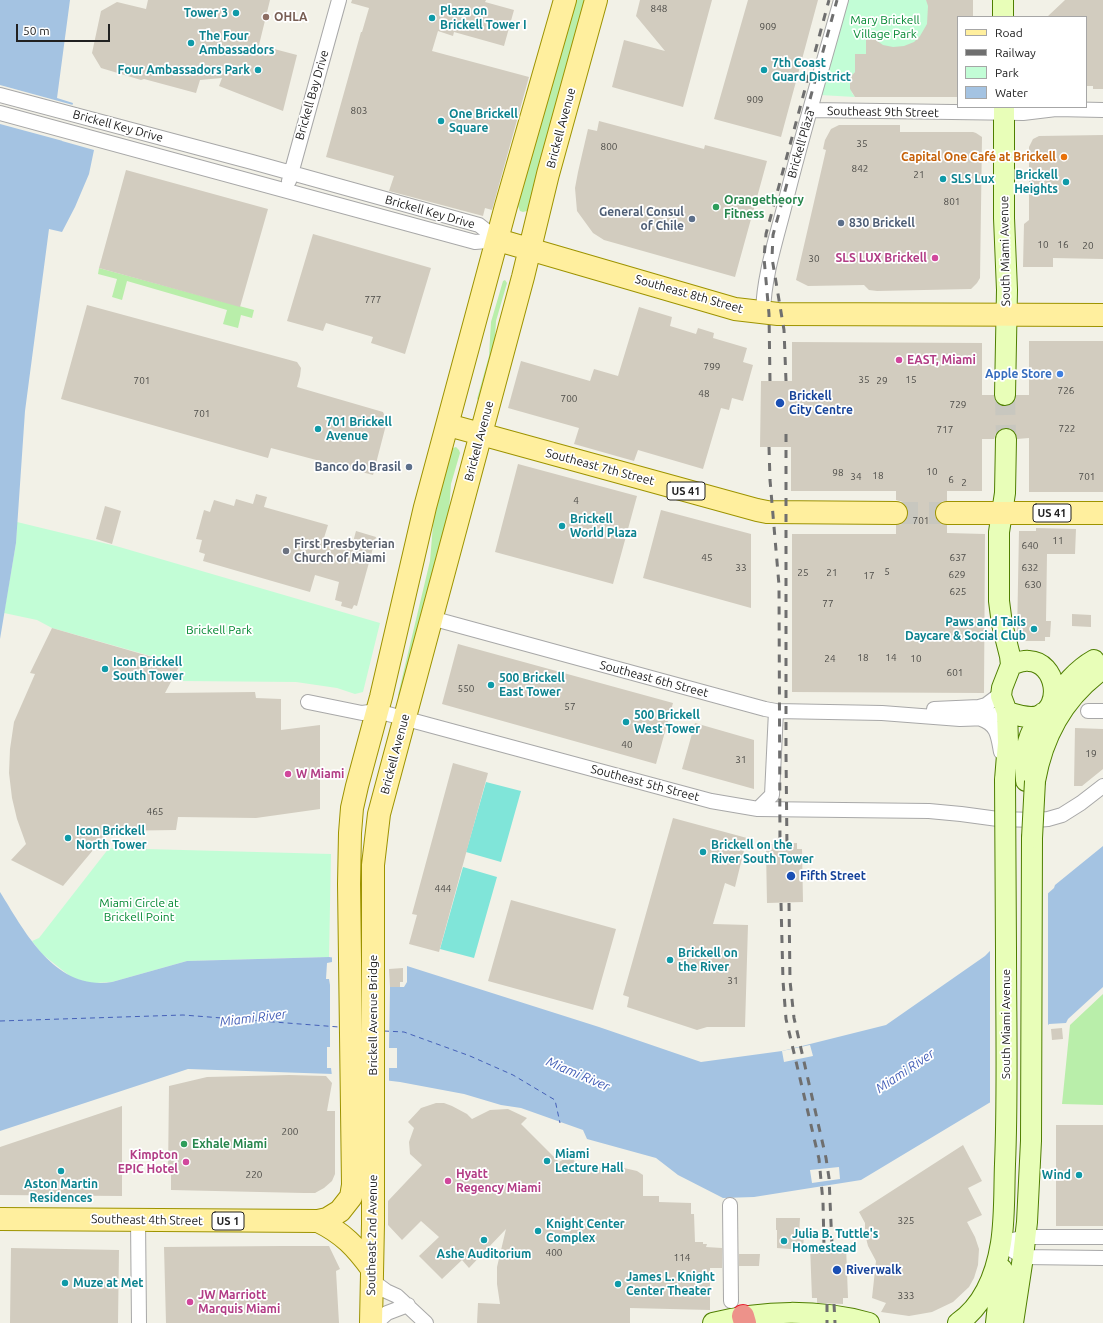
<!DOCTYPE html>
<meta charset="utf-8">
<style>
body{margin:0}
#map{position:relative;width:1103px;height:1323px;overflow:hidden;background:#f2f1e7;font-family:Ubuntu,sans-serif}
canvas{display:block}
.legend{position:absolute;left:957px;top:16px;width:130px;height:92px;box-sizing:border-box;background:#fff;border:1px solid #a6a6a6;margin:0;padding:5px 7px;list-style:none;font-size:12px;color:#212121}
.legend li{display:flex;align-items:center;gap:8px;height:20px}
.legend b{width:20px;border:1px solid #a6a6a6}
.scale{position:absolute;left:16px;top:24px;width:94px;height:18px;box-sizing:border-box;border:2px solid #212121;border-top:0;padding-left:5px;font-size:12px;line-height:14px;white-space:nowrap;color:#212121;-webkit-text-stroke:3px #fff;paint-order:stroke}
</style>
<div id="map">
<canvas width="1103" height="1323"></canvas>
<ul class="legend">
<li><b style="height:5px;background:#ffef9e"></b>Road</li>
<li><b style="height:5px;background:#6f6f6f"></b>Railway</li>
<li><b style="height:11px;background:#c2fdd6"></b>Park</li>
<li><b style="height:11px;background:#a4c3e2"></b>Water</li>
</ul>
<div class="scale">50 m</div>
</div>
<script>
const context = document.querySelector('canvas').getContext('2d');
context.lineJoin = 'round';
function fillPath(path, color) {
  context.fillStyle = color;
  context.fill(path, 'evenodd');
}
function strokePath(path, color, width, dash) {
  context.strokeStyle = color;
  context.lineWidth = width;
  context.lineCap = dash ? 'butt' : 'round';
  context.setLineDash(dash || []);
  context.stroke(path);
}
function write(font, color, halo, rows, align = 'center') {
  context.font = font + ' Ubuntu,sans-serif';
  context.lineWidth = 3.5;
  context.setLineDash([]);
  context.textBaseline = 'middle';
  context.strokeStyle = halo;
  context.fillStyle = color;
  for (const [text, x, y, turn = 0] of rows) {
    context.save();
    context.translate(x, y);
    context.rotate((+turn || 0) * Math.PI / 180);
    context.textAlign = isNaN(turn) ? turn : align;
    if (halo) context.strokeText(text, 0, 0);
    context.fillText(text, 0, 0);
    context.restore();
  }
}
const grass = new Path2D(`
 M574,0H588L529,207L527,211L523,212L520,211L518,206Z
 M99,268L254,310L252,318L241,315L238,328L223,324L227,310L127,281L122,300L112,297L117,279L98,274Z
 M505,280L507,283L496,321L494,355L479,401L477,399L489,356L491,322L503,281Z
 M456,447L459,450L460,453L451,484L449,511L399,697L398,695L430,561L434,513L451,451L453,448Z
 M1103,994V1105L1062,1104L1070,1025Z`);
const park = new Path2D(`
 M847,0H926L958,56L855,54V72L850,79V86L852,93L855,97L820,95Z
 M17,522L116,546L380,623L363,692L355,694L337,688L296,682L182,681L179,664L52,628L37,620L4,613L16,543Z
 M109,848L331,854L329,957L187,961L112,982L95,983H88L71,977L42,954L32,941L39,938Z`);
const pitch = new Path2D(`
 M486,782L521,791L501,862L466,852Z
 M463,867L497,877L474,958L440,949Z`);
const water = new Path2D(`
 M0,0H70L57,98L73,103L62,141L94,150L89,174L75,207L62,232L49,229L25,411L16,543L0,639Z
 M1103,846V987L1068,1019L1066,1023L1049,1024L1018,1063L994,1100L861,1180L754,1197L723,1198L678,1175L656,1158L587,1139L583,1130L521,1108L501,1105L464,1094L400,1082L333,1074L188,1069L0,1131V892C25,932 55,991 112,982L187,961L329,957L389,966H407L599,1027L701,1062L782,1051L886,1025L985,956L1036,904L1054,888L1055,885Z`);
const pier = new Path2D(`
 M0,85L73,105L63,141L0,124Z
 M1048,891V1028L1020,1064L995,1102L990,1105V948L1034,903Z
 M332,956L389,964V966H407V982L404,987H390L389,1048H397V1068H389V1082L332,1076L331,1068H327V1047H330V985L329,979H326L327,963L332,962Z
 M810,1045L813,1056L784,1062L782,1051Z
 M839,1167L840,1179L812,1183L810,1170Z`);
const ferry = new Path2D(`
 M0,1021L183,1015L339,1027
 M384,1031L404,1032L470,1056L513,1075L555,1100L560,1123`);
const building = new Path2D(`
 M148,0H270L259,45L297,55L283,111L219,86L222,78L200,80L196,93L144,79L141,80L101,68L92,53L101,11L117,2L146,9Z
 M352,0H486L485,2L514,10L504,46L454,32L453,36L438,31L432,51L529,77L492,210L485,208L483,216L389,191L394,176L326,157L361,32H362L369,8L351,3Z
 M640,0H712L683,107L612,87L624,40L665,51L636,16Z
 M748,0H818L781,137L714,119Z
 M926,0H973V17H958V97H855L850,89V83L852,75L855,72V54H866V38H873L883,45L893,47L904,46L914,42L920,36L927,24L928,6Z
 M1065,0H1103V89H1093V86H1086V17H1047Z
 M599,121L704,149L705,145L767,161L735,277L604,240L593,233L577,211L575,188L578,172L588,129L597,131Z
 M839,125H900V132H973L976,133L982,137L980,278L977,283L971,289L877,291L869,290L864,285L808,286L796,280L826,150L823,149L825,140L831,129Z
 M1103,135V259L1053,258V267H1023L1024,224L1029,220V147L1033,139L1039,136Z
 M126,170L268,209L240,307L99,268Z
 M313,234L431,268L405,354L371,343L373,337L326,323L323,331L287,321Z
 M87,305L297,362L301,368L300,376L297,387L383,412L387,421L373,475L271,448L268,458L61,399Z
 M639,307L672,317L670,326L696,334L698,328L714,333L713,338L747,348L743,362L753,365L743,401L732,398L729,410L721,408L703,469L638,450L634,461L574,444L579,428L508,408L521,361L590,381L594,369L618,376Z
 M1029,341H1103V492H1029V438L1017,439L1016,434L1012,429L1006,428L1001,429L996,433L994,439H982V491H947V501L941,502L936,506L935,513L936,519L940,524L947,525V533L985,534L984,693L792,692V534H896V525L902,524L907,520L908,513L907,507L903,502L896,500V491H791V447H760L761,381H792V342L982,343V395H994L995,400L999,405L1005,406L1010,405L1015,401L1016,395H1029Z
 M518,464L637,496L613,584L495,552Z
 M256,494L267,497L264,507L328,525L323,541L351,549L356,531L376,537L357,606L354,605L352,609L341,606L342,602L335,600L339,582L315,575L310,592L203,561L205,554L199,552L202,540L196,539L204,510L210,512L214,500L234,506L236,499L253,504Z
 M105,506L121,511L112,544L96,539Z
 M661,510L751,534V608L643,578Z
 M1036,528L1076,529L1075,554H1047L1046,621H1051L1050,637H1045V641H1018L1017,636L1019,531H1036Z
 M1072,614L1091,615V627L1072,626Z
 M52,628L180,665L165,693L255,692L256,698L281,699V730L320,725V809L256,818L178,817L176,830L109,831L63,886L11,860L26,844L17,819L12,798L9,773L10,749L14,722L35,674L30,673Z
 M458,644L673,703L656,764L442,704Z
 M695,723L754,740V789L682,769Z
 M1075,728L1103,729V769L1082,786H1074Z
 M453,763L488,773L439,952L409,944L417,915L412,914Z
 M673,818L747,838L735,887L725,883L713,924L748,925L745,1027H707L697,1030L627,1007L629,997L623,995Z
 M797,843V849H802L803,902L767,903L766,850H771V844Z
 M511,900L616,929L593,1010L488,981Z
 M403,968V982H400V987H390L389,969Z
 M1062,1028L1063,1039L1052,1040L1051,1029Z
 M289,1075L326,1076L332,1083L327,1111H335V1174L332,1181L324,1188L315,1193H304L171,1190V1174H168L169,1086L207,1077Z
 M436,1103H444L452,1106L467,1114L472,1119L490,1110L508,1109L527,1118L521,1124L559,1162L566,1158L573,1159L576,1163V1173L602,1167L624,1168L637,1171L643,1175V1196H659V1202L691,1203V1214H694L695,1242H703V1244H707L706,1247L722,1248V1268H710V1310L630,1308V1323H477L478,1303L500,1304L497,1284V1267L506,1229L469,1268L462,1260L442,1279L419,1256L439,1237L421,1221L402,1240L388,1225V1201L422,1165L410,1154L409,1142L414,1128L408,1122L421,1108Z
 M122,1106V1196L0,1195V1147Z
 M1056,1125H1103V1226H1056Z
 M963,1145L982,1181L968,1188L982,1215L967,1222L975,1237L979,1249L978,1265L974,1278L969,1287L953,1302L932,1312L909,1316L881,1312L886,1303L872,1298L876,1261L868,1246L865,1234V1223L859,1212Z
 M776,1218H800L799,1235H804L803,1250L777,1248V1230H776Z
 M846,1245L848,1298H843V1304L817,1303V1298H812L810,1246Z
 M281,1246H329L340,1269L336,1271L339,1323H166L164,1247Z
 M11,1248L119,1250L118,1323H10Z
 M739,1254H760L759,1266H739Z`);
const secondaryTunnel = new Path2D(`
 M1005,395L1006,439`);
const primaryTunnel = new Path2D(`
 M896,513H947`);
const street = new Path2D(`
 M0,95L252,162L479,225L498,240
 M810,110L1023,113L1056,109L1103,110
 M0,113L475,242L498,240
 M289,181L339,0
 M763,312C764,277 775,243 784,208C801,138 822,69 841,0
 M431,618L765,709L776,711L882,713L960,719L989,718L1006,710
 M308,702L362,713L377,711L711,801L758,809L929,811L961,814L998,819L1036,820L1048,819L1062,815L1081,803L1103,786
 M934,709L979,707L986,705L1002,693
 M1088,711H1103
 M981,719C998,725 998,736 1001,752
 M758,809L772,795L776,711
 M730,1205L731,1301
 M138,1219L139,1323
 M1001,1243L1023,1257L1103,1258
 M1001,1243L1025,1237H1103
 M371,1280L386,1291L397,1296L426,1323
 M376,1323L387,1313L408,1305`);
const secondary = new Path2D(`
 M1003,0V17
 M1004,107V218L1007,290L1005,395
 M1006,439L1005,493L999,532V601L1002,624L1010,656L1011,665L1002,688L1001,696L1007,712C1017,715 1028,719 1038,716C1064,707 1056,662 1029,661C1023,660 1017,663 1011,665
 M1052,702C1064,686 1076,670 1094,660
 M1005,780L1008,743L1007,712
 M1026,781C1026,750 1024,739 1043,713
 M1035,781C1043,736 1065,696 1103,669
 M713,1323C763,1310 818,1309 869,1323
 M958,1323C984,1305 996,1274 1001,1243C1005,1218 1004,1190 1005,1164C1008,1093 1006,1021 1006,950
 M996,1323L1002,1269
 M1013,1323L1023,1257L1027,1222L1031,1141L1032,838`);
const primary = new Path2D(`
 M498,240L735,309L778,314L1103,315
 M448,425L757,510L767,512L896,513
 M947,513H1103
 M0,1219L318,1221L327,1219L340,1211L351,1197L353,1185L349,884L350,833L352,808L357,786L381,697L425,507L506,206L565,0
 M318,1221C343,1233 356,1247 372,1269
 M371,1323L373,1224V865L379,814L523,277L548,174L596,0`);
const highway = new Path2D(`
 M743,1316L745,1323`);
const rail = new Path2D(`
 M770,381L769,314L764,258L766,234L829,0
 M786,381L784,330L772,258L773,235L837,0
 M786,434V753L787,849
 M769,447L770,480L779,585L780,849
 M781,903L783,981L786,1019L819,1159L823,1202L824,1246
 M789,903L790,981L794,1018L826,1158L829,1178L832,1245
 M827,1304V1323
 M834,1304L835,1323`);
const secondaryBridge = new Path2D(`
 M1005,780L1006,950
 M1032,838L1035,781`);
const markers = [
 [236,13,4,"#0f9aa8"],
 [266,17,4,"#8d6e63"],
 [432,18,4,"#0f9aa8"],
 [191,43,4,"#0f9aa8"],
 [258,70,4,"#0f9aa8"],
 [764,70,4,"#0f9aa8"],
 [441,121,4,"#0f9aa8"],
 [1064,157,4,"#e8710a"],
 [943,179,4,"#0f9aa8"],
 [1066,182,4,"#0f9aa8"],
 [716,207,4,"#2e9e5b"],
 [692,219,4,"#5c6f8a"],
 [841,223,4,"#5c6f8a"],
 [935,258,4,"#d1479c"],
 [899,360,4,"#d1479c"],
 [1060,374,4,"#3f7fe0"],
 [780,403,5,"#1a4fb4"],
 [318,429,4,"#0f9aa8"],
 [409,467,4,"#5c6f8a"],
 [562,526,4,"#0f9aa8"],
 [286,551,4,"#6b7280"],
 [1034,629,4,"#0f9aa8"],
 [105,669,4,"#0f9aa8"],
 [491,685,4,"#0f9aa8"],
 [626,722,4,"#0f9aa8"],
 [288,774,4,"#d1479c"],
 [68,838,4,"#0f9aa8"],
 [703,852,4,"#0f9aa8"],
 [791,876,5,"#1a4fb4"],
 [670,960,4,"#0f9aa8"],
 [184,1144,4,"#2e9e5b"],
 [547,1161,4,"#0f9aa8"],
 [186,1162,4,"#d1479c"],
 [61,1171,4,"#0f9aa8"],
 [1079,1175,4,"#0f9aa8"],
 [448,1181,4,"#d1479c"],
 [538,1231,4,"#0f9aa8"],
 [484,1240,4,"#0f9aa8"],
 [784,1241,4,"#0f9aa8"],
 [837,1270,5,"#1a4fb4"],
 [65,1283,4,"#0f9aa8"],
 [618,1284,4,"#0f9aa8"],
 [190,1302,4,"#d1479c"]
];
const numberNames = [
 ["848",659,9],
 ["909",768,27],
 ["909",755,100],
 ["803",359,111],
 ["35",862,144],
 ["800",609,147],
 ["842",860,169],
 ["21",919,175],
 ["801",952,202],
 ["10",1043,245],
 ["16",1063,245],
 ["20",1088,246],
 ["30",814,259],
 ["777",373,300],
 ["799",712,367],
 ["35",864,380],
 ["15",911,380],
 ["701",142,381],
 ["29",882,381],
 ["726",1066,391],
 ["48",704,394],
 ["700",569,399],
 ["729",958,405],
 ["701",202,414],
 ["722",1067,429],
 ["717",945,430],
 ["10",932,472],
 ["98",838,473],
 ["18",878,476],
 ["34",856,477],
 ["701",1087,477],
 ["6",951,480],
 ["2",964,483],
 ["4",576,501],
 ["701",921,521],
 ["11",1058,541],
 ["640",1030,546],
 ["45",707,558],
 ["637",958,558],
 ["33",741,568],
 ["632",1030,568],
 ["5",887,572],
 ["25",803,573],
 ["21",832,573],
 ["629",957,575],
 ["17",869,576],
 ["630",1033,585],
 ["625",958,592],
 ["77",828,604],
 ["18",863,658],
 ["14",891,658],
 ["24",830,659],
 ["10",916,659],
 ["601",955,673],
 ["550",466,689],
 ["57",570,707],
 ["40",627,745],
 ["19",1091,754],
 ["31",741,760],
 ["465",155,812],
 ["444",443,889],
 ["31",733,981],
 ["200",290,1132],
 ["220",254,1175],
 ["325",906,1221],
 ["400",554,1253],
 ["114",682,1258],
 ["333",906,1296]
];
const shields = [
 [686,491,38],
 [1052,513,38],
 [228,1221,32]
];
const shieldNames = [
 ["US 41",686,491],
 ["US 41",1052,513],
 ["US 1",228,1221]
];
const cultureNames = [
 ["Plaza on",440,11],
 ["Brickell Tower I",440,25],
 ["Tower 3",228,13,"right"],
 ["The Four",199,36],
 ["Ambassadors",199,50],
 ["7th Coast",772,63],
 ["Guard District",772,77],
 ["Four Ambassadors Park",250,70,"right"],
 ["One Brickell",449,114],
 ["Square",449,128],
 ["Brickell",1058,175,"right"],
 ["Heights",1058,189,"right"],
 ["SLS Lux",951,179],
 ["701 Brickell",326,422],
 ["Avenue",326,436],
 ["Brickell",570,519],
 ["World Plaza",570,533],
 ["Paws and Tails",1026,622,"right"],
 ["Daycare & Social Club",1026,636,"right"],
 ["Icon Brickell",113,662],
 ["South Tower",113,676],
 ["500 Brickell",499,678],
 ["East Tower",499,692],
 ["500 Brickell",634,715],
 ["West Tower",634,729],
 ["Icon Brickell",76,831],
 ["North Tower",76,845],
 ["Brickell on the",711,845],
 ["River South Tower",711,859],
 ["Brickell on",678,953],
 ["the River",678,967],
 ["Miami",555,1154],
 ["Lecture Hall",555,1168],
 ["Wind",1071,1175,"right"],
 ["Aston Martin",61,1184,"center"],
 ["Residences",61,1198,"center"],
 ["Knight Center",546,1224],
 ["Complex",546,1238],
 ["Julia B. Tuttle's",792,1234],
 ["Homestead",792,1248],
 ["Ashe Auditorium",484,1254,"center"],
 ["James L. Knight",626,1277],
 ["Center Theater",626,1291],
 ["Muze at Met",73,1283]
];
const educationNames = [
 ["OHLA",274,17]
];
const parkNames = [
 ["Mary Brickell",885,20],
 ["Village Park",885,34],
 ["Brickell Park",219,630],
 ["Miami Circle at",139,903],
 ["Brickell Point",139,917]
];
const streetNames = [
 ["Brickell Bay Drive",312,95,-74],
 ["Southeast 9th Street",883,112,1],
 ["Brickell Key Drive",118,126,15],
 ["Brickell Avenue",561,128,-75],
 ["Brickell Plaza",801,144,-74],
 ["Brickell Key Drive",430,212,16],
 ["South Miami Avenue",1005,251,-91],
 ["Southeast 8th Street",689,294,16],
 ["Brickell Avenue",479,441,-75],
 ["Southeast 7th Street",600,467,15],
 ["Southeast 6th Street",654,679,15],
 ["Brickell Avenue",395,754,-75],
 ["Southeast 5th Street",645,783,15],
 ["Brickell Avenue Bridge",373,1015,-90],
 ["South Miami Avenue",1006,1024,-90],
 ["Southeast 4th Street",147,1220,1],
 ["Southeast 2nd Avenue",372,1235,-89]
];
const foodNames = [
 ["Capital One Café at Brickell",1056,157]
];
const leisureNames = [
 ["Orangetheory",724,200],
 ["Fitness",724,214],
 ["Exhale Miami",192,1144]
];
const serviceNames = [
 ["General Consul",684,212],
 ["of Chile",684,226],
 ["830 Brickell",849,223,"left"],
 ["Banco do Brasil",401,467]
];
const hotelNames = [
 ["SLS LUX Brickell",927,258,"right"],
 ["EAST, Miami",907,360],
 ["W Miami",296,774],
 ["Kimpton",178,1155,"right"],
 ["EPIC Hotel",178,1169,"right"],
 ["Hyatt",456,1174],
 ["Regency Miami",456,1188],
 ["JW Marriott",198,1295],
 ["Marquis Miami",198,1309]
];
const shopNames = [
 ["Apple Store",1052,374]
];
const transitNames = [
 ["Brickell",789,396],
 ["City Centre",789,410],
 ["Fifth Street",800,876],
 ["Riverwalk",846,1270]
];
const worshipNames = [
 ["First Presbyterian",294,544],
 ["Church of Miami",294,558]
];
const waterNames = [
 ["Miami River",253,1018,-7],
 ["Miami River",905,1071,-34],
 ["Miami River",578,1074,23]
];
fillPath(grass, '#b9eeaa');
fillPath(park, '#c2fdd6');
fillPath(pitch, '#80e5d9');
fillPath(water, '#a4c3e2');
fillPath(pier, '#f2f1e7');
strokePath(ferry, '#4560b8', 1, [5, 4]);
fillPath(building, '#d2ccbf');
strokePath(secondaryTunnel, '#c8c7bf', 20, [20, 10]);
strokePath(primaryTunnel, '#c8c7bf', 22, [22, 11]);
strokePath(street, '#a8a8a8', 16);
strokePath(secondary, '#4f7f00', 22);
strokePath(primary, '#9d9300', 24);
strokePath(highway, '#e71c2b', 24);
strokePath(street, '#fff', 14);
strokePath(secondary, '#e8feb8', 20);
strokePath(primary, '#ffef9e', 22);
strokePath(highway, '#ed928a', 22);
strokePath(rail, '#6f6f6f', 3, [8, 8]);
strokePath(secondaryBridge, '#4f7f00', 22, []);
strokePath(secondaryBridge, '#e8feb8', 20);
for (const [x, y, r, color] of markers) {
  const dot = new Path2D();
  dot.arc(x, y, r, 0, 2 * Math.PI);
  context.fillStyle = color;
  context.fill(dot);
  strokePath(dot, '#fff', 1.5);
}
write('10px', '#4d4c48', null, numberNames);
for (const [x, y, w] of shields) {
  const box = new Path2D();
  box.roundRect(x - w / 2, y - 9, w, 18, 3);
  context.fillStyle = '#fff';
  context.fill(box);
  strokePath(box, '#212121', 1);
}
write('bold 11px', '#212121', null, shieldNames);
write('bold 12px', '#0d838f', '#fff', cultureNames, 'left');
write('bold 12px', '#785e54', '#fff', educationNames, 'left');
write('12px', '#048933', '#fff', parkNames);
write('12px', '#212121', '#fff', streetNames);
write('bold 12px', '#c56008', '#fff', foodNames, 'right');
write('bold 12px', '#27864d', '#fff', leisureNames, 'left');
write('bold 12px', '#4e5e75', '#fff', serviceNames, 'right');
write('bold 12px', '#b23c85', '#fff', hotelNames, 'left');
write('bold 12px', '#366cbe', '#fff', shopNames, 'right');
write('bold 12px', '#164399', '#fff', transitNames, 'left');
write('bold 12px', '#5b616d', '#fff', worshipNames, 'left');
write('italic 13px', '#4560b8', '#fff', waterNames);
</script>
